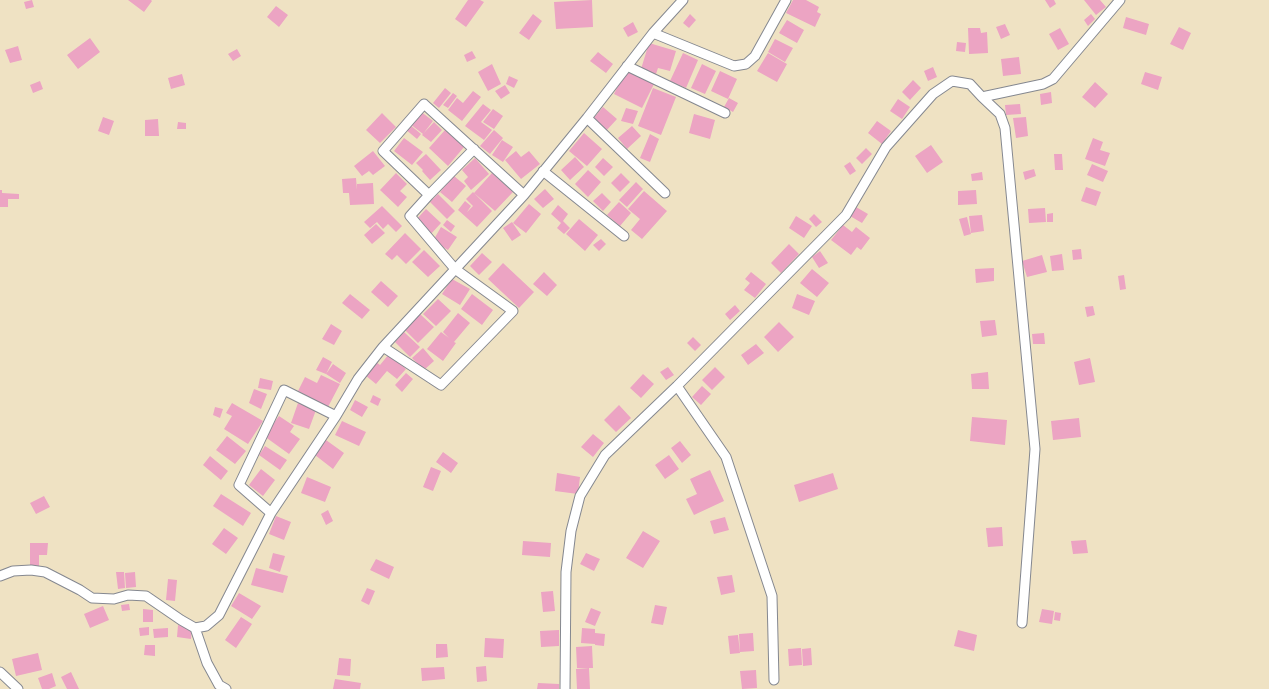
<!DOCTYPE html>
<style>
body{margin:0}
canvas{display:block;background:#efe2c3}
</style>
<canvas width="1269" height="689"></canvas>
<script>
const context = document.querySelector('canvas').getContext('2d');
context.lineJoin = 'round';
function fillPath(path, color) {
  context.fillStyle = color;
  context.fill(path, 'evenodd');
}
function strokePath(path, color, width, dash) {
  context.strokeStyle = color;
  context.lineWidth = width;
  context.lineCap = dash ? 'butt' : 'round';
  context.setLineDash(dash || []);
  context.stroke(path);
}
const building = new Path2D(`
 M32,0L34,7L26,9L24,2Z
 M128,0H151L152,1L144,12Z
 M468,0H480L484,2L466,27L455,19Z
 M592,0L593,27L556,29L554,2Z
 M793,0H806L819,7L817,12L821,14L815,27L786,13Z
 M1045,0H1054L1056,4L1050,8Z
 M1084,0H1100L1106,7L1096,15Z
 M276,6L288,15L279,27L267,17Z
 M533,14L542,21L529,40L519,33Z
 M690,14L696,20L689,28L683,23Z
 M1091,14L1095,19L1088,26L1084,20Z
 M1126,17L1149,24L1146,35L1123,28Z
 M787,20L804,30L797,43L779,33Z
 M633,22L638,32L628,37L623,28Z
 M1005,24L1010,35L1001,39L996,27Z
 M1179,27L1191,33L1183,50L1170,44Z
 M968,28H980L981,33L987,32L988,53L969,54Z
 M1060,28L1069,44L1058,50L1049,34Z
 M90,38L100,52L78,69L67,55Z
 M775,39L793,48L785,62L768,52Z
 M957,42L966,43L965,52L956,51Z
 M649,43L676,51L670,71L658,68L656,74L641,69Z
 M18,46L22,60L10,63L5,50Z
 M237,49L241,56L233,61L228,54Z
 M472,51L476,58L467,62L464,55Z
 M598,52L613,64L606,73L590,61Z
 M683,53L698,60L686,88L670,81Z
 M768,53L787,64L777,82L757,71Z
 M1019,57L1021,74L1003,76L1001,59Z
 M492,64L501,84L488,91L478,72Z
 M702,64L716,71L705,94L691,88Z
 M933,67L937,77L928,81L924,71Z
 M626,70L654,84L642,108L614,94Z
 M720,71L737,79L728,99L711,91Z
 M1145,72L1162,77L1158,90L1141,84Z
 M182,74L185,85L171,89L168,78Z
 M509,76L518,80L514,88L506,84Z
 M913,80L921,88L910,100L902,92Z
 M40,81L43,89L33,93L30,85Z
 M1095,82L1108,94L1095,108L1082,97Z
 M505,85L510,93L501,99L495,91Z
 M445,88L451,93L439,108L433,103Z
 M653,88L676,97L661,135L638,126Z
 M473,91L481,97L462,121L448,110L457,98L463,103Z
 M1051,92L1052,103L1041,105L1040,94Z
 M453,93L457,96L448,108L443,105Z
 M729,98L738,103L733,112L724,107Z
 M898,99L910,107L902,119L890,111Z
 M483,104L491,110L481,122L492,130L484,140L465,126Z
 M1020,104L1021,114L1006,115L1005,105Z
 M603,107L617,119L606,131L592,120Z
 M626,108L638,111L633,124L621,121Z
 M493,109L503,116L494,129L483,122Z
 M420,111L433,121L423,134L410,124Z
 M382,113L396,127L380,143L366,130Z
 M694,114L715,120L710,139L689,133Z
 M103,117L114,121L109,135L98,131Z
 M1026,117L1028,136L1016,138L1013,118Z
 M158,119L159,136H145V120Z
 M877,121L891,131L882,144L868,133Z
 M178,122L186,123V129H177Z
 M434,122L442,130L431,142L422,135Z
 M409,124L421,134L417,139L405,129Z
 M632,126L641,136L627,149L618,138Z
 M445,130L464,147L448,166L429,148Z
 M494,130L503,138L490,154L480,146Z
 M584,133L602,149L587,166L569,151Z
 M650,134L659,139L650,162L640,158Z
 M404,138L423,152L412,165L394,151Z
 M1093,138L1103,142L1100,150L1110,153L1105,166L1085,159Z
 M502,140L513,147L503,162L492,155Z
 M931,145L943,162L927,173L915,156Z
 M866,148L872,154L862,164L856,158Z
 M373,151L385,166L373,175L369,171L362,176L354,166Z
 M516,151L521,157L529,151L540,164L521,179L505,160Z
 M426,154L441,170L430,180L422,171L423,170L416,163Z
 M1054,154H1062L1063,170H1055Z
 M575,157L584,167L570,180L561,170Z
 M475,158L489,174L471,190L464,181L468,177L462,170Z
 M603,158L613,167L604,176L595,167Z
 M850,162L856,171L850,175L844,166Z
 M1092,164L1108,171L1103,182L1087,175Z
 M1034,169L1036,176L1025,180L1023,172Z
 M588,170L601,182L588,197L575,184Z
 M982,172L983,180L972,181L971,174Z
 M396,173L407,184L400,191L407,197L398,207L380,190Z
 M492,173L513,192L495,211L474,193Z
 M621,173L630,182L620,192L611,183Z
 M454,176L466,186L452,202L440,192Z
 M356,178L357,190V184L373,183L374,204L350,205L349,193H343L342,179Z
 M636,182L643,189L627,207L619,200Z
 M1086,187L1101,192L1096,206L1081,201Z
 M545,189L554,199L543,208L534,199Z
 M0,190H2V193L19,194V199H8V207H0Z
 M976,190L977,204L958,205V191Z
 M644,191L667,211L642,239L631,230L640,219L628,209Z
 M473,192L492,211L477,227L458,210L465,201L471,206L467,212L473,206L466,199Z
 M602,193L611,202L603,211L593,201Z
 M438,194L455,211L447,219L430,202Z
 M619,202L631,213L620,226L607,215Z
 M529,204L541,214L526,233L513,223Z
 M558,205L568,214L563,221L570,228L564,234L557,228L561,223L551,214Z
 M382,206L402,226L396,232L388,224L383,229L377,222L370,228L364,222Z
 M856,207L868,214L862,223L850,216Z
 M1045,208L1046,222L1029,223L1028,209Z
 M426,209L441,223L430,235L415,221Z
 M1053,213V222H1047V214Z
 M814,214L822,222L816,227L809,219Z
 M982,215L984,231L971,233L969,216Z
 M796,216L812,226L804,238L789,228Z
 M967,217L971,234L964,236L959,219Z
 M579,219L598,235L585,251L566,234Z
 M447,220L455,226L451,232L443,225Z
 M512,222L521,235L512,241L503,228Z
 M376,224L385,233L372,244L364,235Z
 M843,225L852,232L856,227L870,238L861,250L857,247L851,255L831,240Z
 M441,227L457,237L448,250L433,241Z
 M405,233L421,249L406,264L397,255L392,260L385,254Z
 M601,239L606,244L599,251L593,245Z
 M789,244L799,254L781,273L771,263Z
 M1081,249L1082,259L1073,260L1072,250Z
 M424,250L440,266L428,277L412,262Z
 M820,251L828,263L819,268L812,257Z
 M482,253L492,262L479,275L470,266Z
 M1062,254L1064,270L1052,271L1050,256Z
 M1042,255L1047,272L1027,277L1022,261Z
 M503,263L534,292L519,308L488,279Z
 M994,268V281L976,283L975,269Z
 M812,269L829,283L817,297L800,283Z
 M544,272L557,285L547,296L533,284Z
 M751,272L766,284L755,298L744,290L750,283L745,279Z
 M1124,275L1126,289L1120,290L1118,276Z
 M452,279L470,289L460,305L442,294Z
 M381,281L398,296L388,307L371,292Z
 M350,294L370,310L362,319L342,303Z
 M472,294L493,310L482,325L461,309Z
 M797,294L815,301L809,315L792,308Z
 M438,299L451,311L436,326L423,314Z
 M735,305L740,311L730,320L725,314Z
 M1093,306L1095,315L1087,317L1085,307Z
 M458,313L470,323L454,342L456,343L443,361L427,349L441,332L449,338L443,332Z
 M420,314L434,327L418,343L405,330Z
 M995,320L997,335L982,337L980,321Z
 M779,322L794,337L778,352L764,337Z
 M331,324L342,331L334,345L322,339Z
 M404,332L420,347L410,357L395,342Z
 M1044,333L1045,344H1033L1032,334Z
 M693,337L701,345L695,351L687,343Z
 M756,344L764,353L748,365L741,355Z
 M423,348L434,361L424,370L412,358Z
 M389,354L406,369L397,379L387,371L376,384L365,375L376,362L380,365Z
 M323,357L332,362L326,374L316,370Z
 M1090,358L1095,382L1079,385L1074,362Z
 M333,364L346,373L340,383L326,374Z
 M668,367L674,375L666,380L660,372Z
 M715,367L725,377L712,390L702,380Z
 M988,372L989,389H972L971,374Z
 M406,373L413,379L402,392L395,385Z
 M643,374L654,384L641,398L630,388Z
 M321,375L340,384L328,407L298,391L305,377L317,383Z
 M260,378L273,381L271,390L258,388Z
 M702,386L711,394L701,405L692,397Z
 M254,389L267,394L261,409L249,403Z
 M373,395L381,399L378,406L370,402Z
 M355,400L368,407L362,417L350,410Z
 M232,403L263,421L248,444L224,429L232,416L226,413Z
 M298,403L316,410L309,429L291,423Z
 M619,405L631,418L616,432L604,420Z
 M215,407L223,409L220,418L213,415Z
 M279,416L294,426L290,432L300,439L289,454L264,436Z
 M972,417L1007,420L1005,445L970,441Z
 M1079,418L1081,437L1053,440L1051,421Z
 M342,421L366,432L359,446L335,435Z
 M593,434L604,443L593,457L581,447Z
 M227,436L246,451L235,464L216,450Z
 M326,440L344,453L333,469L315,455Z
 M680,441L691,455L682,463L671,448Z
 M265,446L287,460L280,470L259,455Z
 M443,452L458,463L451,473L436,462Z
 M669,455L679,469L665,479L655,465Z
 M210,456L228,471L221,480L203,465Z
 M431,467L441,471L433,491L423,487Z
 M261,469L275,480L263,496L249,485Z
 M710,470L724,501L694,515L686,499L697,494L690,479Z
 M557,473L580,477L578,494L555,491Z
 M833,473L838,489L799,502L794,485Z
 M307,477L331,487L325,502L301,493Z
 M221,494L251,513L243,526L213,506Z
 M44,496L50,507L36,514L30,503Z
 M328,510L333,521L326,525L321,514Z
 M276,516L291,522L284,540L269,534Z
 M725,517L729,530L714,534L710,521Z
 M1002,527L1003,546L988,547L986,528Z
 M224,528L238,538L226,554L212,544Z
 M643,531L660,541L643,568L626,558Z
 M1086,540L1088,553L1073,554L1071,541Z
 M523,541L551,543L550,557L522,555Z
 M30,543H48L47,555H39V566H30Z
 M273,553L285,556L280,572L269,568Z
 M586,553L600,559L594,571L580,564Z
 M376,559L394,567L389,579L370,570Z
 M256,568L288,576L283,593L251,585Z
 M116,572H124L125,588L118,589Z
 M135,572L136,587L126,588L125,573Z
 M732,575L735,592L721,595L717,577Z
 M168,579L177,580L175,601L166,600Z
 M367,588L375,591L369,605L361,601Z
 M553,591L555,611L543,612L541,592Z
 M239,593L261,606L252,619L231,606Z
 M129,604L130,610L122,611L121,605Z
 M655,605L667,607L663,625L651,623Z
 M103,606L109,620L90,628L84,614Z
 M591,608L601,612L595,626L585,622Z
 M143,609L153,610V622H143Z
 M1042,609L1054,611L1052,624L1039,622Z
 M1055,612L1061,613L1060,621L1054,620Z
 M241,617L252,624L236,648L225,640Z
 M178,625L192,628L191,639L177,637Z
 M149,627V635L140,636L139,628Z
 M168,628V637L154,638L153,629Z
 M582,628L595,629V633L605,634L604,646L595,645V644L581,643Z
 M559,630V646L541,647L540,631Z
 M958,630L977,635L974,651L954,646Z
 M753,633L754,651L740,652L739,634Z
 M738,635L740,653L730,654L728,636Z
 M485,638L504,639L503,658L484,657Z
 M436,644H447L448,657L436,658Z
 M145,645H155V656L144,655Z
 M592,646L593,668H577L576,647Z
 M801,648L802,665L789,666L788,649Z
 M811,648L812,665L803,666L802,649Z
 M38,653L42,670L16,676L12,659Z
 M339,658L351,659L350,676L337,675Z
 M486,666L487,681L477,682L476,667Z
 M444,667L445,679L422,681L421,668Z
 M589,668L590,689H577L576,669Z
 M756,670L757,688L742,689L740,671Z
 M71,672L79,689H67L61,677Z
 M52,673L56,686L49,689H42L38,678Z
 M335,679L361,683L360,689H333Z
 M538,683L559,684V689H537Z`);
const minor = new Path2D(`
 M653,33L734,66L746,64L755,56L786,0
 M627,66L725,113
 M982,97L1043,84L1053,79L1120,0
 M587,118L665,193
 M543,171L624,236
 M429,195L474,149
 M383,347L441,385L513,311L455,269L410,216L429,195L383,151L424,104L524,195
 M677,386L726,457L772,596L774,680
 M271,513L239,485L284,390L336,416
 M0,576L13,571L31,570L45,572L80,590L92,598L114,599L128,595L146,596L181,620L195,628L206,626L219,615L271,513L336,416L358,379L383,347L524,195L587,118L653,33L683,0
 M195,628L207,663L219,685L226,689
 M0,672L18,689
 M565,689L566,572L571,531L580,496L605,455L677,386L846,215L886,147L933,94L952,81L970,84L982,97L1000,114L1005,128L1035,449L1022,623`);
fillPath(building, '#eca4c3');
strokePath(minor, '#858890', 11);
strokePath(minor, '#fff', 9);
</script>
